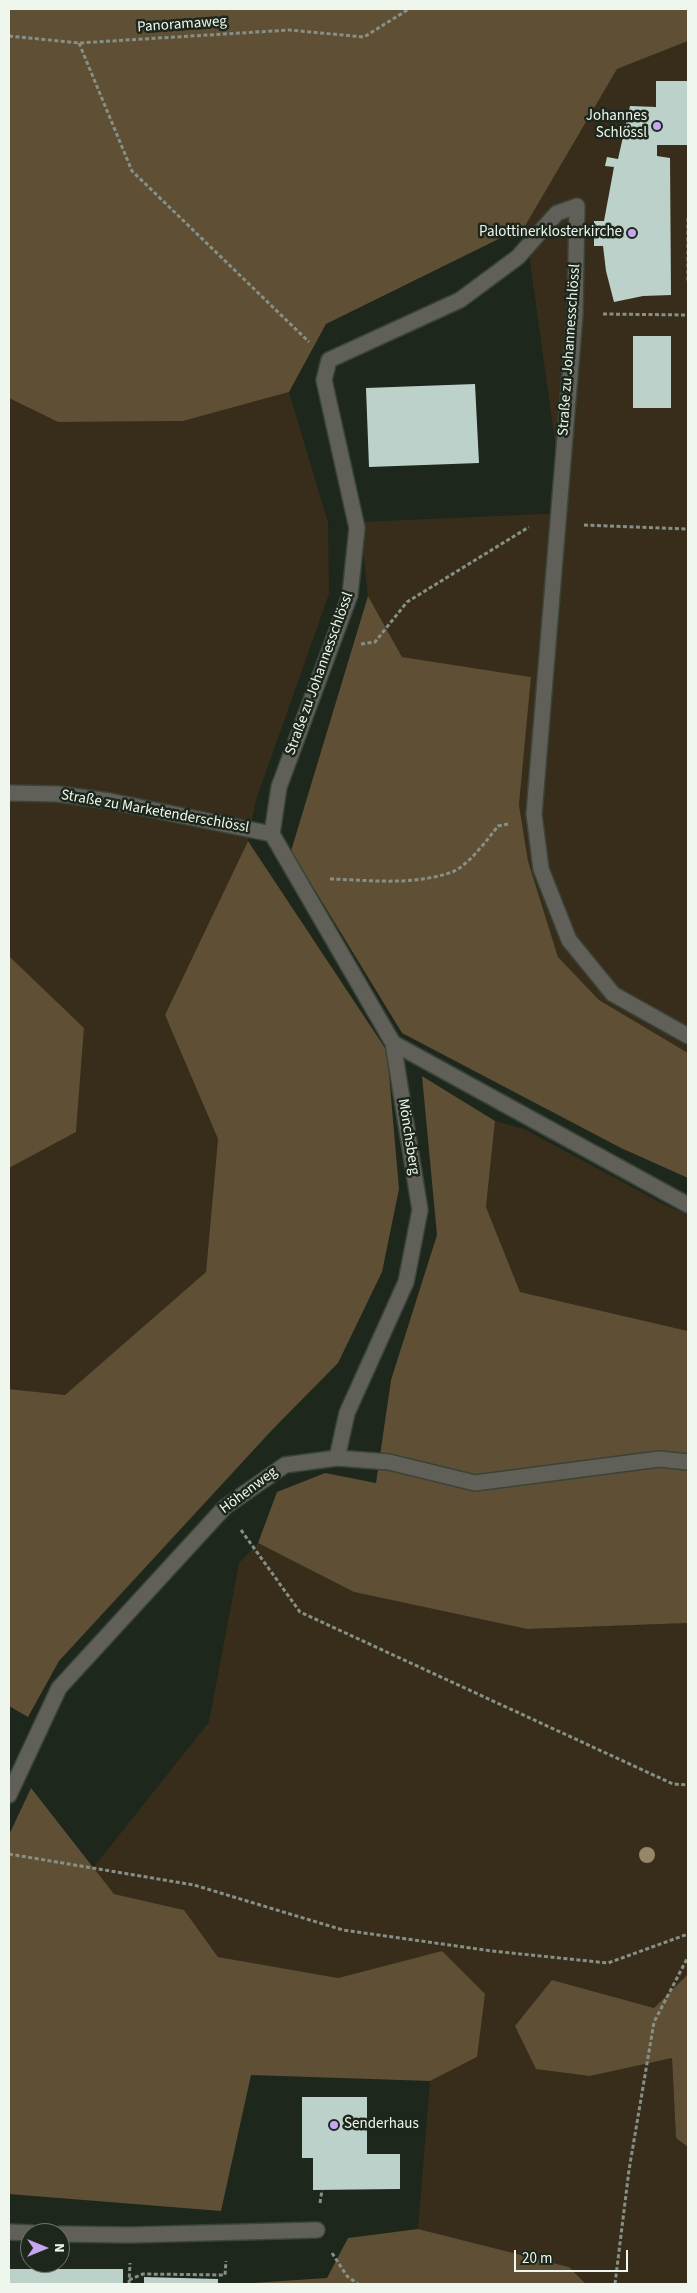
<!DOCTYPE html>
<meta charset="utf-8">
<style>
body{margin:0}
#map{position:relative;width:697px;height:2293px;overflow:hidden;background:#1d271c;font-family:"Source Sans 3",sans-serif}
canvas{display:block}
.frame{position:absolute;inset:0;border:10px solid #eff6ee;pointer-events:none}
.north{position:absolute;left:20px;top:2223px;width:50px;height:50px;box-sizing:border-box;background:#1d271c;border:1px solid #717a70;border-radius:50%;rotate:90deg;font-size:14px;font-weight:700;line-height:20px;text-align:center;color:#eff6ee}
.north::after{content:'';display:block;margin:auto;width:18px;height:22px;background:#c5a7f1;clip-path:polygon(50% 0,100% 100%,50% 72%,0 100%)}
.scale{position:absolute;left:514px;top:2250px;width:114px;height:22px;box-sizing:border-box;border:2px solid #eff6ee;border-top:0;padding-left:6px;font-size:15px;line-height:18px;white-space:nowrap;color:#eff6ee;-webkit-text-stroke:4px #1d271c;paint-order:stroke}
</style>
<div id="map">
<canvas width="697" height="2293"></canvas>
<div class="frame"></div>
<div class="north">N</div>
<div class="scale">20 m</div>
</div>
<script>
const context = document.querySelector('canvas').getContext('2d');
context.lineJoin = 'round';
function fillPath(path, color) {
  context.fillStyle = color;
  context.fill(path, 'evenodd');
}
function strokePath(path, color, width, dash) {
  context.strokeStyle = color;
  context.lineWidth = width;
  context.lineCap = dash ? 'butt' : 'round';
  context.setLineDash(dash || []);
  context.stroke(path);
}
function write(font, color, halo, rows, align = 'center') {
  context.font = font + ' "Source Sans 3",sans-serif';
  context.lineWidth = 5;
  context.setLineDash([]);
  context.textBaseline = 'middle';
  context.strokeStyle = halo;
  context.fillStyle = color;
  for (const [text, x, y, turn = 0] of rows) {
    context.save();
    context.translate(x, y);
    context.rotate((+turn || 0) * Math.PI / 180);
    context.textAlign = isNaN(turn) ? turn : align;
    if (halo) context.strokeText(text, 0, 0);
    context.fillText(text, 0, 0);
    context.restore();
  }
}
const green = new Path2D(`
 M688,41V1053L599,1000L558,957L528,861L519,805L531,677L402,657L368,596L360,522L565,513L525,226L617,69Z
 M289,392L328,523L329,594L256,800L248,841L165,1015L218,1139L206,1272L65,1395L9,1389V1168L76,1132L84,1028L9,956V398L58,422L183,421Z
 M495,1121L524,1129L665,1205L688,1215V1331L520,1292L486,1207Z
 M258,1543L354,1592L527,1629L688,1623V1974L654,2008L552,1980L590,2076L672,2058L676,2138L688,2147V2284H586L569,2267L418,2229L430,2081L477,2057L442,1951L338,1978L218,1957L184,1910L114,1894L93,1868L209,1722L239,1563Z`);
const forest = new Path2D(`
 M9,9H688V41L617,69L525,226L326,324L289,392L183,421L58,422L9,398Z
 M368,596L402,657L531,677L519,805L528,861L558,957L599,1000L688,1053V1178L621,1148L402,1033L291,851Z
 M248,841L387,1051L399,1189L382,1272L338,1363L272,1430L59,1661L28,1717L9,1706V1389L65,1395L206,1272L218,1139L165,1015Z
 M9,956L84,1028L76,1132L9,1168Z
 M422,1076L495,1121L486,1207L520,1292L688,1331V1623L527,1629L354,1592L258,1543L277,1492L325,1473L376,1483L391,1380L437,1235Z
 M31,1788L114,1894L184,1910L218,1957L338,1978L442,1951L485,1994L477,2057L430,2081L251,2075L221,2211L9,2194V1835Z
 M688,1974V2147L676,2138L672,2058L590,2076L536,2069L515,2026L552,1980L654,2008Z
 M418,2229L569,2267L586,2284H237L327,2278L348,2238Z`);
const building = new Path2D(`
 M656,81H688V145H657V156L670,158L671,295L643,296L614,302L606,271L603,246H594V221H604L614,167L605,166L607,157L618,159L630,106L656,107Z
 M633,336H671V408H633Z
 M475,384L479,463L369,467L366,388Z
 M302,2097H367V2154H400V2189L313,2190V2158H302Z
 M9,2269H123V2284H9Z
 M144,2277L218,2279V2284H144Z`);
const path = new Path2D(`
 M9,36L79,43L289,30L364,37L409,9
 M79,43L132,171L309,342
 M688,218V283
 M603,314L688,315
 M584,525L688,529
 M361,644L375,642L407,602L529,527
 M330,879C370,880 413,886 452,872C468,866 487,840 498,826L508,824
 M241,1530L300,1612L673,1784L688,1785
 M9,1854L194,1885L343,1930L492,1951L608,1963L688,1934
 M320,2203L322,2190
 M332,2253L347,2276L358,2284
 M129,2280L143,2274L225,2275L226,2261
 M129,2284L130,2263
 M615,2284L629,2170L654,2022L688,1957`);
const minor = new Path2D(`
 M9,793L58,794L110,801L272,834
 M272,834L279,787L350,595L357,528L324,380L329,360L460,300L518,257L557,213L577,206L575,315L534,814L541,869L569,940L613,994L688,1036
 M272,834L393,1043L420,1210L406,1282L347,1413L337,1458
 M393,1043L688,1205
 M9,1795L59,1688L225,1507L285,1465L337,1458L389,1462L475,1483L659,1459L688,1462
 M9,2232L32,2233
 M60,2234L130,2235L317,2230`);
const trees = [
 [647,1855]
];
const markers = [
 [657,126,5,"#c5a7f1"],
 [632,233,5,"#c5a7f1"],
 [334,2125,5,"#c5a7f1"]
];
const streetNames = [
 ["Panoramaweg",182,25,-4],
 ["Straße zu Johannesschlössl",570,350,-86],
 ["Straße zu Johannesschlössl",320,674,-70],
 ["Straße zu Marketenderschlössl",155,812,10],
 ["Mönchsberg",408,1137,81],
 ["Höhenweg",249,1491,-37]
];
const poiNames = [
 ["Johannes",647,117],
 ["Schlössl",647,134],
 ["Palottinerklosterkirche",622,233],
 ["Senderhaus",344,2125,"left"]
];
fillPath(green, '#382d1b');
fillPath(forest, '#5f4f35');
fillPath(building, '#bdd1cb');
strokePath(minor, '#3a4439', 18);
strokePath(path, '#879086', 3, [4, 2.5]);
strokePath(minor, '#606059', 15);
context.fillStyle = '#958867';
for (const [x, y] of trees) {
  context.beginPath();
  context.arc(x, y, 8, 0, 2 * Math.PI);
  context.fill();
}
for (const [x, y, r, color] of markers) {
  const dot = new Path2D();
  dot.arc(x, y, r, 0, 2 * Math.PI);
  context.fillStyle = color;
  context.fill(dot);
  strokePath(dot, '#1d271c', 2);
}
write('15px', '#eff6ee', '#1d271c', streetNames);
write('15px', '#eff6ee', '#1d271c', poiNames, 'right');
</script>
